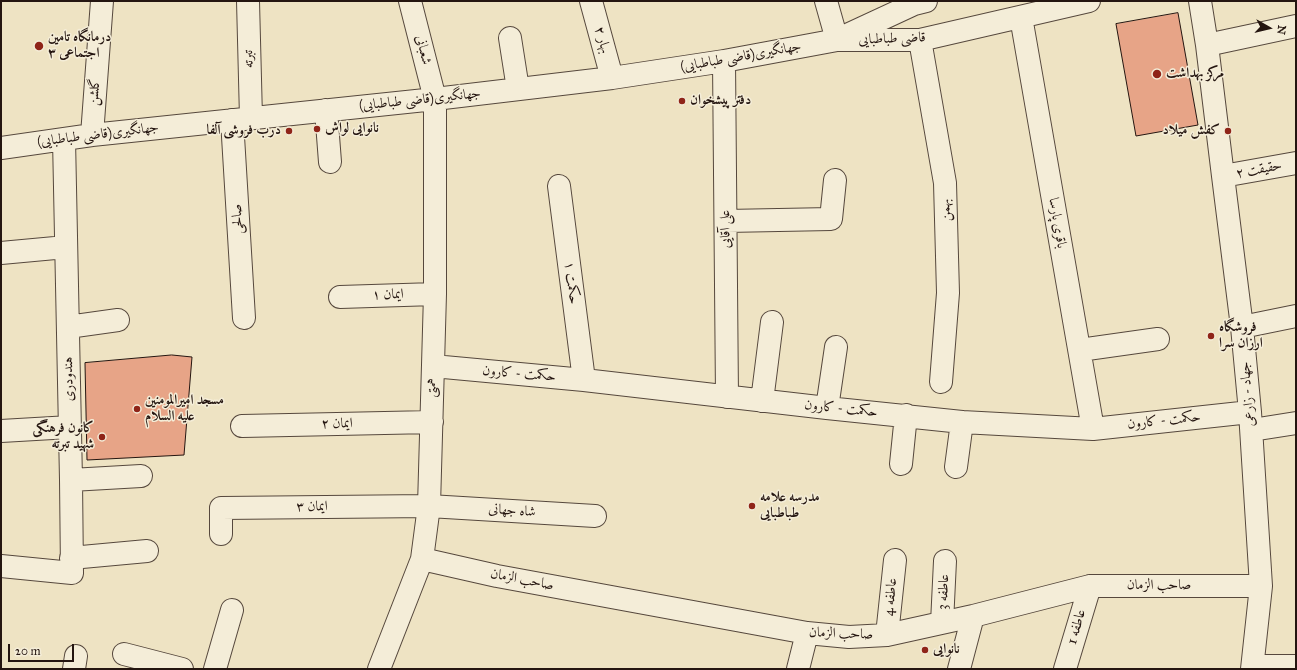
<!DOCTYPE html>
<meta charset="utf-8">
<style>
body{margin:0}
#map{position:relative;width:1297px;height:670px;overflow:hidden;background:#eee3c3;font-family:"IM FELL Great Primer",serif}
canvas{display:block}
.frame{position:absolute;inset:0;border:2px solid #241510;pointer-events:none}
.north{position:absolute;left:1249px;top:8px;width:40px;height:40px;-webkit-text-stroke:3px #f4edd8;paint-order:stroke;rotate:98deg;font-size:11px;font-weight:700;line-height:16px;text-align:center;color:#241510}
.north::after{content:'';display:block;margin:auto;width:14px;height:18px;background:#241510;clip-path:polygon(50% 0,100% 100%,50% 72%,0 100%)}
.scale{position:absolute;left:8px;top:644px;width:66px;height:18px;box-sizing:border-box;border:2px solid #241510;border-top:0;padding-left:5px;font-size:12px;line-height:14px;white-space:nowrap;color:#241510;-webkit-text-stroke:3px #f4edd8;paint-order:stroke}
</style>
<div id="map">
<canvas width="1297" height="670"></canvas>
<div class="frame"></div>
<div class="north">N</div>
<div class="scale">20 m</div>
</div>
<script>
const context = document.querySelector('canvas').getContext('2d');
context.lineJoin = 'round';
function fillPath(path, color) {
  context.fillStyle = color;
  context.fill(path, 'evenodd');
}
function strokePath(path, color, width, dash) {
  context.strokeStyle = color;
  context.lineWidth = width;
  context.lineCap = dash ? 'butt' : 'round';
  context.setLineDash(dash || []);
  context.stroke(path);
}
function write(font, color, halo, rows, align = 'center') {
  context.font = font + ' "IM FELL Great Primer",Amiri,serif';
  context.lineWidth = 3;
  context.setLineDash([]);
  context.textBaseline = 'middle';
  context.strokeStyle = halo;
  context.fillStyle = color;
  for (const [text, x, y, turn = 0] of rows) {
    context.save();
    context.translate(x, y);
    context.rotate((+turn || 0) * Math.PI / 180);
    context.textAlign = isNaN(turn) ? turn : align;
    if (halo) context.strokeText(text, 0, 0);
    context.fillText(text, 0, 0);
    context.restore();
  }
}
const building = new Path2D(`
 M1178,13L1198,125L1136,136L1116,24Z
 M172,355L192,357L184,455L87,460L85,363Z`);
const minor = new Path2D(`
 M248,1L251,118
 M591,1L612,78
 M826,1L837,40
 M1200,1L1207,45L1223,176L1242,327L1250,412L1261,586L1252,669
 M1021,17L1093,429
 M843,37L914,4L926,1
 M510,38L518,89
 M920,40L945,183L948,293L941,382
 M1207,45L1296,26
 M724,61L727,397
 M326,110L330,162
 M232,120L244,318
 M92,135L102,1
 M1,148L92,135L435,99L612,78L724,61L837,40H920L1089,1
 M1223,176L1296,163
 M559,186L584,380
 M726,221L831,219L835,180
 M1,253L66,247
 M340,297L435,294
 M68,327L118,320
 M1242,327L1296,316
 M1080,350L1158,339
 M433,366L584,380L827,408L962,422L1093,429L1250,412
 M762,401L772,322
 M827,408L836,347
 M242,426L432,422
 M1252,430L1296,423
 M1,431L70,427
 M901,464L906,415
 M956,467L962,422
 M71,480L141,476
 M221,534V508L429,506L595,516
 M71,558L147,551
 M422,559L497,576L807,633L849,637L887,635L973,616L1090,586H1261
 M1,566L72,573L71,480L64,139
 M942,623L945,561
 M887,635L895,560
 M124,654L182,669
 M1253,666H1296
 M74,669L76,656
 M215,669L232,610
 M379,669L422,559L429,506L435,294V99L410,1
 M798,669L807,633
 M959,669L973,616
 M1065,669L1090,586`);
const markers = [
 [39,46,5,"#8f2418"],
 [1157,74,5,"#8f2418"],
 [682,101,4,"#8f2418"],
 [317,129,4,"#8f2418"],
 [289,131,4,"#8f2418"],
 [1228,131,4,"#8f2418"],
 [1211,336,4,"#8f2418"],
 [137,409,4,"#8f2418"],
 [102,437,4,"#8f2418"],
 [752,506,4,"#8f2418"],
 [925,650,4,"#8f2418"]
];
const poiNames = [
 ["درمانگاه تامین",48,38],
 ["اجتماعی ۳",48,54],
 ["مرکز بهداشت",1166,74],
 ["دفتر پیشخوان",690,101],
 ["نانوایی لواش",325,129],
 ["درب فروشی آلفا",281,131,"right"],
 ["کفش میلاد",1220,131,"right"],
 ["فروشگاه",1219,328],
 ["ارزان سرا",1219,344],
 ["مسجد امیرالمومنین",145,401],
 ["علیه السلام",145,417],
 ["کانون فرهنگی",94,429,"right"],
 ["شهید تبرته",94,445,"right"],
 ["مدرسه علامه",760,498],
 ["طباطبایی",760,514],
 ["نانوایی",933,650]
];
const streetNames = [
 ["قاضی طباطبایی",892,39,-2],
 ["بهار ۲",602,40,75],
 ["شعبانی",423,50,76],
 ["جهانگیری(قاضی طباطبایی)",741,57,-10],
 ["تبرته",249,59,-92],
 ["گلشن",95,92,-86],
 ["جهانگیری(قاضی طباطبایی)",420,100,-6],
 ["جهانگیری(قاضی طباطبایی)",98,135,-7],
 ["حقیقت ۲",1259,170,-11],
 ["بهمن",946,210,-92],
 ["صالحی",238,219,-93],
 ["باقری پارسا",1057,223,80],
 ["علی آقایی",726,229,-91],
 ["حکمت ۱",571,283,83],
 ["ایمان ۱",388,295,-2],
 ["حکمت - کارون",519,374,5],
 ["هندودری",69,379,-91],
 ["همتی",432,388,-89],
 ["جهاد - زارعی",1248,394,-95],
 ["حکمت - کارون",841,409,6],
 ["حکمت - کارون",1164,421,-6],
 ["ایمان ۲",337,424,-1],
 ["ایمان ۳",312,507,-1],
 ["شاه جهانی",512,511,4],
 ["صاحب الزمان",522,580,11],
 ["صاحب الزمان",1159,586],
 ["عاطفه 3",944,592,-87],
 ["عاطفه 4",891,597,-85],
 ["عاطفه 1",1077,627,-74],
 ["صاحب الزمان",841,634,2]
];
fillPath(building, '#e7a487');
strokePath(building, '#241510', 1);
strokePath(minor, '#56483d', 24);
strokePath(minor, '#f4edd8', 22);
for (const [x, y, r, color] of markers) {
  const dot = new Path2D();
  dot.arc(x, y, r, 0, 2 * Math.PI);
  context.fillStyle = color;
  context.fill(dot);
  strokePath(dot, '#f4edd8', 1.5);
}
write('bold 14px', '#241510', '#f4edd8', poiNames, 'left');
write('14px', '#241510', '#f4edd8', streetNames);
</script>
